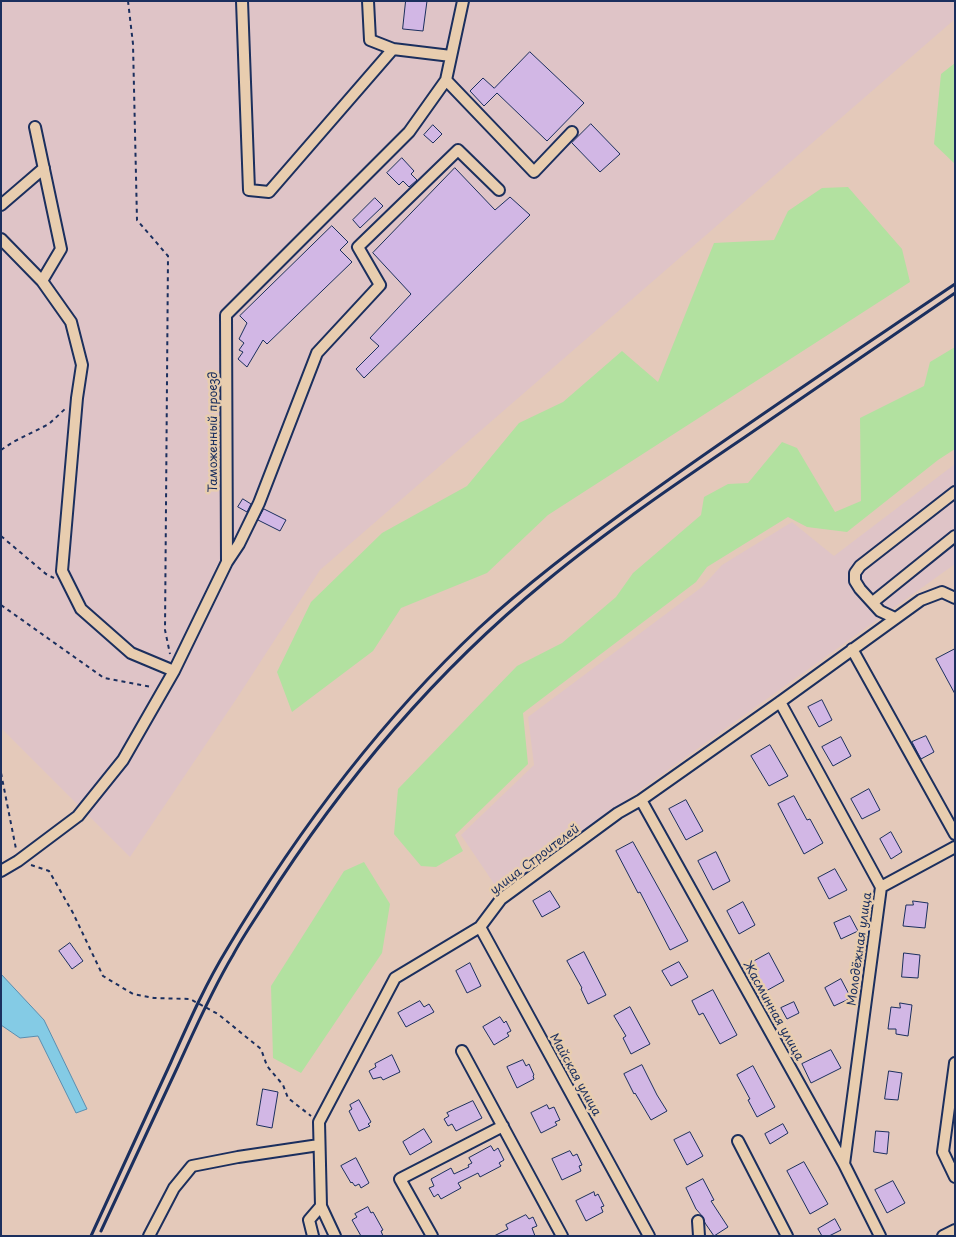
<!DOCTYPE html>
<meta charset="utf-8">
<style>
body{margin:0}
#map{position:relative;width:956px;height:1237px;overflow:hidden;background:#e4c9ba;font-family:"Playpen Sans",sans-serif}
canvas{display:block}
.frame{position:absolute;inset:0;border:2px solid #1b2f5e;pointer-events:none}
</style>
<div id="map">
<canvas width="956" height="1237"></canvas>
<div class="frame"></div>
</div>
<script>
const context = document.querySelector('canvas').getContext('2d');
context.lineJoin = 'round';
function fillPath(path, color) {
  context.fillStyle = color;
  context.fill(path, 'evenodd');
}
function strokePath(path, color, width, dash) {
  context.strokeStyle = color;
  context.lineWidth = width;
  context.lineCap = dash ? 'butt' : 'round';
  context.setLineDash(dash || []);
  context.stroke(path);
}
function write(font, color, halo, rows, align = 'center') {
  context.font = font + ' "Playpen Sans",sans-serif';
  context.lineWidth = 5;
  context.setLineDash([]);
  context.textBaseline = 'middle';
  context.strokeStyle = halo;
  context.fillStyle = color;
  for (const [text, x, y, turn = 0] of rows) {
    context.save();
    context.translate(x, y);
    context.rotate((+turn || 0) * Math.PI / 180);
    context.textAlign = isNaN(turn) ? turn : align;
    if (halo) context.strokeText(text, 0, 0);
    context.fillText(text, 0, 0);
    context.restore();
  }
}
const built = new Path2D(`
 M1,1H955V19L320,570L237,698L130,857L1,728Z
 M955,464V564L499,891L461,835L534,765L528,717L702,587L722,565L792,522L834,556Z`);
const green = new Path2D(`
 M955,63V164L934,144L941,74Z
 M848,187L902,249L910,282L548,515L487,573L401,608L373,651L292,712L277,672L311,602L382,533L467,486L519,423L563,402L622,351L658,382L714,243L774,240L788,211L822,188Z
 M955,347V449L938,460L847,532L807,527L788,517L707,567L696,582L523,713L528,764L455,835L463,851L436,867L421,866L394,834L398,789L517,666L562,643L616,597L633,573L701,515L704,497L728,484L748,483L782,442L797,448L835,512L861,501L860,418L924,386L930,362Z
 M364,862L390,904L382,953L301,1073L273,1058L271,986L344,871Z`);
const water = new Path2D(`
 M1,974L44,1020L87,1109L76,1113L38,1036L20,1038L1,1025Z`);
const building = new Path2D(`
 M406,1H427L423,31L403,29Z
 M530,52L584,103L547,141L497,93L484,106L470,91L483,78L494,88Z
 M591,124L620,154L600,172L572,143Z
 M433,125L442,134L433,143L424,135Z
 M402,158L414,171L411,174L417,180L409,187L403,181L399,185L387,173Z
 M455,168L495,210L510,197L530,215L364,378L356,369L379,346L370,338L411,294L373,253Z
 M375,198L383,206L360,228L353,220Z
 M332,226L348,242L340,250L352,262L267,344L263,340L247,367L238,359L243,352L239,350L244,343L239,339L247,323L240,316Z
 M243,499L251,504L247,512L238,507Z
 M264,509L286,520L280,531L258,520Z
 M955,649V694L936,659Z
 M822,700L832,720L819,727L808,707Z
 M926,736L934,752L921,759L912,742Z
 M841,737L851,756L833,766L822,747Z
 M770,745L788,776L769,786L751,756Z
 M869,789L880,810L862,819L851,799Z
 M794,796L807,820L810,819L823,843L804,854L778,804Z
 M686,800L703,831L686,840L669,809Z
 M891,832L902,852L891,859L880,839Z
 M633,842L688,941L670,950L640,892L638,893L616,851Z
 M716,852L730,881L713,890L698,861Z
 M835,869L847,890L829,899L818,878Z
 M550,891L560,907L542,917L533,901Z
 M913,901L928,903L925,928L903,926L906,905H913Z
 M743,902L755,925L739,934L727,911Z
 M850,916L858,931L841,939L834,923Z
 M70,943L83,961L72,969L59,951Z
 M584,952L606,995L588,1004L581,989L582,988L567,961Z
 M769,953L784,981L766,991L751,963Z
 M904,953L920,955L918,978L902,977Z
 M679,962L688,977L671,986L662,971Z
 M470,963L481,986L467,993L456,971Z
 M841,979L851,998L834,1006L825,988Z
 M713,990L737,1035L720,1044L703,1013L699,1015L692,1001Z
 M420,1001L424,1007L429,1004L434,1012L406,1027L398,1013Z
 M794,1002L799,1013L787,1019L781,1008Z
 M900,1003L912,1005L908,1036L896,1034V1029H888L891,1007L900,1008Z
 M630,1007L650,1044L631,1054L623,1038L626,1036L614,1016Z
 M500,1017L504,1023L506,1021L511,1031L507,1033L509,1036L494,1045L483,1027Z
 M831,1050L841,1068L811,1083L802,1064Z
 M392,1055L400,1072L383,1080L381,1077L373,1079L369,1071L376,1067L375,1064Z
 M523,1060L526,1066L529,1064L534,1075L533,1076L534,1079L517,1088L507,1067Z
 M642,1065L657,1095L667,1111L651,1120L635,1093L634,1094L624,1074Z
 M753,1066L775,1107L757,1117L748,1100L750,1099L737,1075Z
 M889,1071L902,1073L898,1100L885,1099Z
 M263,1089L278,1092L272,1128L257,1125Z
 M359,1100L371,1122L368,1124L370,1126L359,1131L349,1111L352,1109L350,1105Z
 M473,1101L482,1118L456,1131L452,1124L448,1126L444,1119L449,1116L447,1113Z
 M547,1105L549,1109L554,1107L560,1120L555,1122L557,1125L541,1133L531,1113Z
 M783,1124L788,1133L770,1144L765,1134Z
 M424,1129L432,1142L410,1155L403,1142Z
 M876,1131L889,1132L887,1154L874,1152Z
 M690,1132L703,1156L687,1165L674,1140Z
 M491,1146L494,1151L498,1148L504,1160L499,1163L501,1166L480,1177L478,1173L458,1183L461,1188L441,1199L438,1194L434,1197L429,1188L434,1186L431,1179L451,1168L454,1174L469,1167L468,1165L472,1163L469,1158Z
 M570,1151L573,1156L577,1154L582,1165L579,1166L581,1171L562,1180L552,1159Z
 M356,1158L369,1183L361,1188L359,1184L355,1186L352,1182L351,1183L341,1166Z
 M804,1162L828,1204L810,1214L787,1171Z
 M703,1179L714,1200L711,1201L728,1227L714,1236L705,1223L703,1217L696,1209L686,1188Z
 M893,1181L905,1203L887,1213L875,1190Z
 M594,1192L595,1196L598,1194L604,1206L601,1207L603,1212L586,1221L576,1201Z
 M368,1207L371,1213L373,1212L383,1230L381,1231L383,1236H361L352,1220L357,1217L355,1214Z
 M526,1215L529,1219L533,1217L537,1226L532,1228L535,1236H494L508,1229L506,1225Z
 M835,1219L841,1230L829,1236H822L818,1229Z`);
const path = new Path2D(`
 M128,1L133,44L137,220L168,256L165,630L170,654
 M1,450L13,442L49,424L66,408
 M1,536L46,574L54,578
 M1,605L104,678L152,687
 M1,773L16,849
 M31,865L49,871L73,913L103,976L133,994L154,998L190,999L218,1014L261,1049L267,1066L283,1085L288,1098L311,1116`);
const minor = new Path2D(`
 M242,1L249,190L269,192L393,49
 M368,1L370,40L393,49L451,56
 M446,80L534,172L572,132
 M35,127L61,249L42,281
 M1,205L44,168
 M1,239L42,281L71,322L82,365L77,398L62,571L81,609L131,653L174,671
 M227,562L239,544L259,503L317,353L380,285L358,247L458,150L499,190
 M873,602L955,536
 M895,618L880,611L860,589L855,581V573L860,566L955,492
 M852,649L955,834
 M780,702L881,887L844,1164
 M641,800L844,1164L880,1236
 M1,871L18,861L78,816L123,760L174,671L227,562L226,315L409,132L446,80L463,1
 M881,887L955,847
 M480,927L649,1236
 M462,1051L562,1236
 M955,1063L943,1152L955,1177
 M738,1141L787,1236
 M698,1221L699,1236
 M149,1236L174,1188L192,1166L238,1157L319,1145
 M313,1236L309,1220L321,1206
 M335,1236L321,1206L319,1122L395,978L480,927L501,899L618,813L641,800L780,702L921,600L942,592L955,598
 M432,1236L400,1179L503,1126
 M943,1236L955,1230`);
const rail = new Path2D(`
 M101,1231C127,1176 152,1121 178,1066C195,1029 212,990 233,955C242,938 253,922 264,905C340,785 434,673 545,582C608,530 677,483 745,437C815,389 885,341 955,293
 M91,1236C118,1178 144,1120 171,1062C188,1024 205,985 227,949C296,833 380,721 479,628C532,579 591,535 650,493C750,421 853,353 955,284`);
const streetNames = [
 ["Таможенный проезд",214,432,-90],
 ["улица Строителей",535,860,-37],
 ["Молодёжная улица",860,949,-82],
 ["Жасминная улица",773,1011,61],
 ["Майская улица",575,1075,61]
];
fillPath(built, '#dfc4c7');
fillPath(green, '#b2e1a0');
fillPath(water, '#84cbe5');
strokePath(water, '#5a8daf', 1);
fillPath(building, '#d2b7e5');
strokePath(building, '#1b2f5e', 1);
strokePath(minor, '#1b2f5e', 14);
strokePath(path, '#1b2f5e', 2, [4, 4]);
strokePath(minor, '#e8cdaf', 10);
strokePath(rail, '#1b2f5e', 3);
write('12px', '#1b2f5e', '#e8cdaf', streetNames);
</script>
